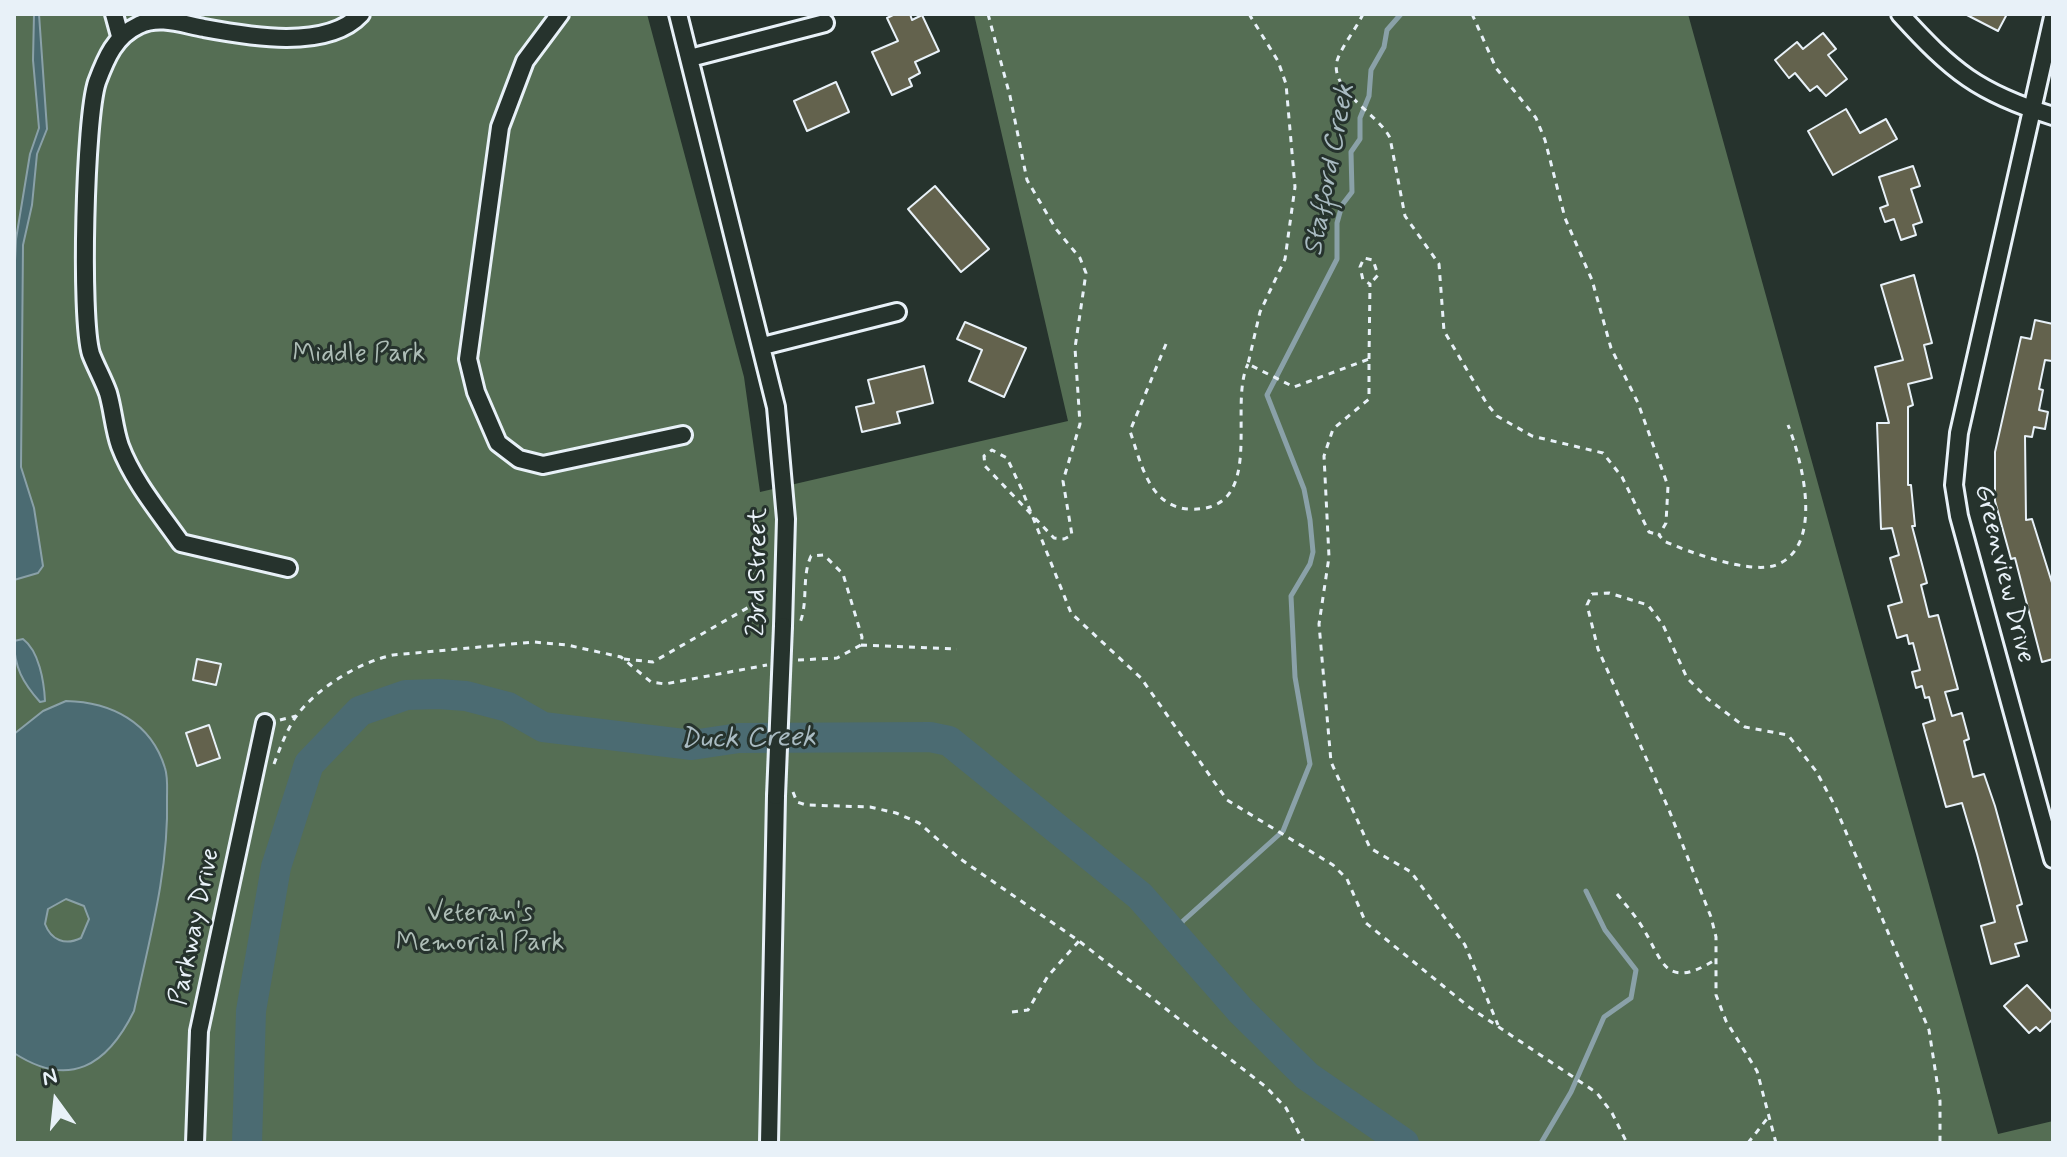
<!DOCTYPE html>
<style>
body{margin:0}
#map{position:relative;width:2067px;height:1157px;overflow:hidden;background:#26332d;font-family:Mynerve,sans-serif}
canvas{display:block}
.frame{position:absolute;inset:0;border:16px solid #e8f1f8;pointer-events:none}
.north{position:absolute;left:16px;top:1061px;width:80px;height:80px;-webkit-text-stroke:6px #26332d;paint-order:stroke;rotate:345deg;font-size:22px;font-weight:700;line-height:32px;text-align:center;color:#e8f1f8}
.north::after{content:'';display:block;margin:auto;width:28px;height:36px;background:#e8f1f8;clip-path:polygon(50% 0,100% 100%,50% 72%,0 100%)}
</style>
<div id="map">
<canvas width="2067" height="1157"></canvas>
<div class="frame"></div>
<div class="north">N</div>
</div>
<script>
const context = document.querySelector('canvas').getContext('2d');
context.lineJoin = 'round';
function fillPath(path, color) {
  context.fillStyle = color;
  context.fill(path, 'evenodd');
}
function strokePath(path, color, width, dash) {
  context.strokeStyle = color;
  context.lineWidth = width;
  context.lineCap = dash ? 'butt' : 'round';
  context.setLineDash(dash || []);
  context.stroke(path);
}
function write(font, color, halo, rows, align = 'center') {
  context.font = font + ' Mynerve,sans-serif';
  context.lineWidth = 6;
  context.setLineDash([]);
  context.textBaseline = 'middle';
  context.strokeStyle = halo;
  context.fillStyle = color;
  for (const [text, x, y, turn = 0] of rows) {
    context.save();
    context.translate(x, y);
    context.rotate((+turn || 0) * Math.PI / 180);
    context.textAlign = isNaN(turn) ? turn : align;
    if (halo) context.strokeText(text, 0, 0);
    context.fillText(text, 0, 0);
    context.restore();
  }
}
const green = new Path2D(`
 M14,14H647L744,377L760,492L1068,421L974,14H1688L1998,1134L2053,1121V1143H14Z`);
const water = new Path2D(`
 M34,14H39L47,129L37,154L32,205L23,245L21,467L34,508L43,566L38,573L14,580V283L16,239L30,154L39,128L33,60Z
 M23,639C39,651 44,681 45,701L40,702C23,683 14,667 14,641Z
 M66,701C111,702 151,722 165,768C168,777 167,789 167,798C169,871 149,941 134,1011C107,1066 69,1089 14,1053V734L43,711ZM66,899L84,906L89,919L81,938C65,946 51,940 45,924L48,909Z`);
const stream = new Path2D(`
 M1175,932L1183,921L1283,831L1310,764L1295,677L1291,596L1310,564L1313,552L1310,520L1304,489L1267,395L1337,259V223L1342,205L1352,192L1351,152L1360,139V118L1369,96L1371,70L1384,47L1387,30L1401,14
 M1541,1143L1571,1092L1604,1017L1631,998L1636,970L1605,930L1586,891`);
const river = new Path2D(`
 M247,1143L251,1011L276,867L309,764L360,711L406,695L438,694L466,696L508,707L543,727L692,745L739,738L930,737L949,741L1140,896L1241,1011L1307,1076L1404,1143`);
const building = new Path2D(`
 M895,14H910L912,20L922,15L939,51L915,62L920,73L909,79L912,86L892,95L872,52L898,41L887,18Z
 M1965,14H2007L1998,31Z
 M1823,33L1836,49L1828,55L1847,79L1826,96L1817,86L1810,91L1795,73L1789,78L1775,60L1797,42L1803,49Z
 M836,82L849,112L807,131L794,101Z
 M1846,109L1860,133L1886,119L1897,139L1833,175L1808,131Z
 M1913,166L1920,186L1911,189L1922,222L1913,225L1916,235L1901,240L1894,219L1885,222L1880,208L1888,205L1879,177Z
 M935,186L989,249L961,272L908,209Z
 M1914,275L1932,343L1924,345L1932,378L1908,384L1913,405L1908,407V485H1911L1915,526H1912L1927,583L1921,585L1929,617L1938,615L1958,689L1945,692L1952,716L1962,713L1969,739L1964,741L1973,777L1984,774L1995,806L2022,904L2017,906L2027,941L2015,944L2019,956L1991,964L1981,926L1995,922L1977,854L1962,803L1946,807L1923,724L1935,720L1929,697L1925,698L1922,686L1916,688L1912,672L1920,670L1913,643L1909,644L1907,635L1897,638L1888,606L1902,602L1890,558L1899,555L1892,528L1881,529L1877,423H1889L1875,367L1903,360L1881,285Z
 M2035,320L2053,324L2052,361L2045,360L2039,389L2043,390L2039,410L2048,412L2045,429L2034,427L2032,437L2025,436L2026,520L2032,519L2053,586V659L2042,662L2015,558L2011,559L1995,501V452L2021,337L2031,339Z
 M965,322L1026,348L1004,397L969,381L982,350L957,339Z
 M924,366L933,403L897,412L900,423L862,432L856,407L874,403L868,380Z
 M197,659L221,664L216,685L193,680Z
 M209,725L220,758L197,766L186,733Z
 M2027,985L2053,1013V1019L2040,1031L2036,1027L2029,1033L2004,1006Z`);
const path = new Path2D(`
 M988,14L1010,96L1027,180L1056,229L1080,258L1086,273L1075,348L1080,424L1063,481L1072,535L1064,539L1054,538L985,466L984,456L992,450L1007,458L1022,490L1071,613L1141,678L1227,800L1333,865L1347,879L1366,923L1469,1007L1597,1093L1612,1113L1627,1143
 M1249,14L1278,61L1286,84L1295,187L1285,259L1260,312L1248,364L1294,387L1369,359V399L1333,429L1324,456L1329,557L1319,624L1331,762L1370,848L1411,872L1465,945L1498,1025
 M1363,14C1356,29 1344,43 1338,58C1326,89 1379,114 1390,138L1405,216L1439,264L1444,331L1487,404L1497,416L1532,436L1603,453L1622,477L1649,532L1659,535
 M1472,14L1496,68L1536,118L1545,140L1565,218L1592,280L1611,348L1638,403L1668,486L1666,523L1659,535L1664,541C1688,552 1747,573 1773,566C1826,550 1802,460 1788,425
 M1166,344L1130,431C1141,463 1149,506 1188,509C1269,514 1227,406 1248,364
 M1369,359L1370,284L1363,280L1360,267L1364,258L1373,260L1378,275L1370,284
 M861,645L957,649
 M624,659L653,662L763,599
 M798,660L837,658L861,645L862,637L843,574L824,555L811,556C801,578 809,603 799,625
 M280,720L296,716
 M274,764C280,748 286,732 295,718C315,689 359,662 393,655L534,642L567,645L621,657L651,682L665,684L767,665
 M793,792L797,802L806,805L870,807L896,813L919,823L959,858L1079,941L1266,1087L1286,1108L1304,1143
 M1617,894C1625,904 1634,914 1641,925C1663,959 1663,992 1715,960
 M1012,1012L1028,1010L1048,976L1079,941
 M1748,1143L1770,1115
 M1776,1143L1757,1071L1726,1021L1716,995V937L1711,917L1669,810L1598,649L1587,605L1592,594L1609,593L1648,605L1663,625L1687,678L1708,699L1745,727L1788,735L1816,771L1835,806L1929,1030L1940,1101V1143`);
const minor = new Path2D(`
 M114,14L120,36
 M560,14L525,61L500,127L468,359L476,392L498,443L519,459L543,465L683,435
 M678,14L776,407L786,519L783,626
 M1900,14C1952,71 1978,93 2053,116
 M2053,17L1959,433L1954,485L1959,516L2053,859
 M690,58L825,23
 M763,346L897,312
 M288,568L181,543C160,513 133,481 120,446C114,429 113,410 108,393C103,379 96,367 91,354C80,318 85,118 97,82C106,58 115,36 139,25C159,15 182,24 204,28C247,36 327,51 361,14
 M195,1143L199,1031L265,723
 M769,1143L776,796`);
const minorBridge = new Path2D(`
 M776,796L783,626`);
const parkNames = [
 ["Middle Park",359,356],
 ["Veteran's",480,915],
 ["Memorial Park",480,945]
];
const streetNames = [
 ["23rd Street",759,572,-89],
 ["Greenview Drive",2003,574,76],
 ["Parkway Drive",196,927,-78]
];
const waterNames = [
 ["Stafford Creek",1331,170,-79],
 ["Duck Creek",748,740,-1]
];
fillPath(green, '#556e54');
fillPath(water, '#4b6b72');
strokePath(water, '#8aa1a8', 2);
strokePath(stream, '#8aa1a8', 5);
strokePath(river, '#4b6b72', 30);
fillPath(building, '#63624d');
strokePath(building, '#e8f1f8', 2);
strokePath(minor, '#e8f1f8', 22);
strokePath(path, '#e8f1f8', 3, [6, 6]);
strokePath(minor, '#26332d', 16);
strokePath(minorBridge, '#e8f1f8', 22, []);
strokePath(minorBridge, '#26332d', 16);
write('26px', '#adbdb6', '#26332d', parkNames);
write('26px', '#e8f1f8', '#26332d', streetNames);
write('italic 28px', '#a9bbc2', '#26332d', waterNames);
</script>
